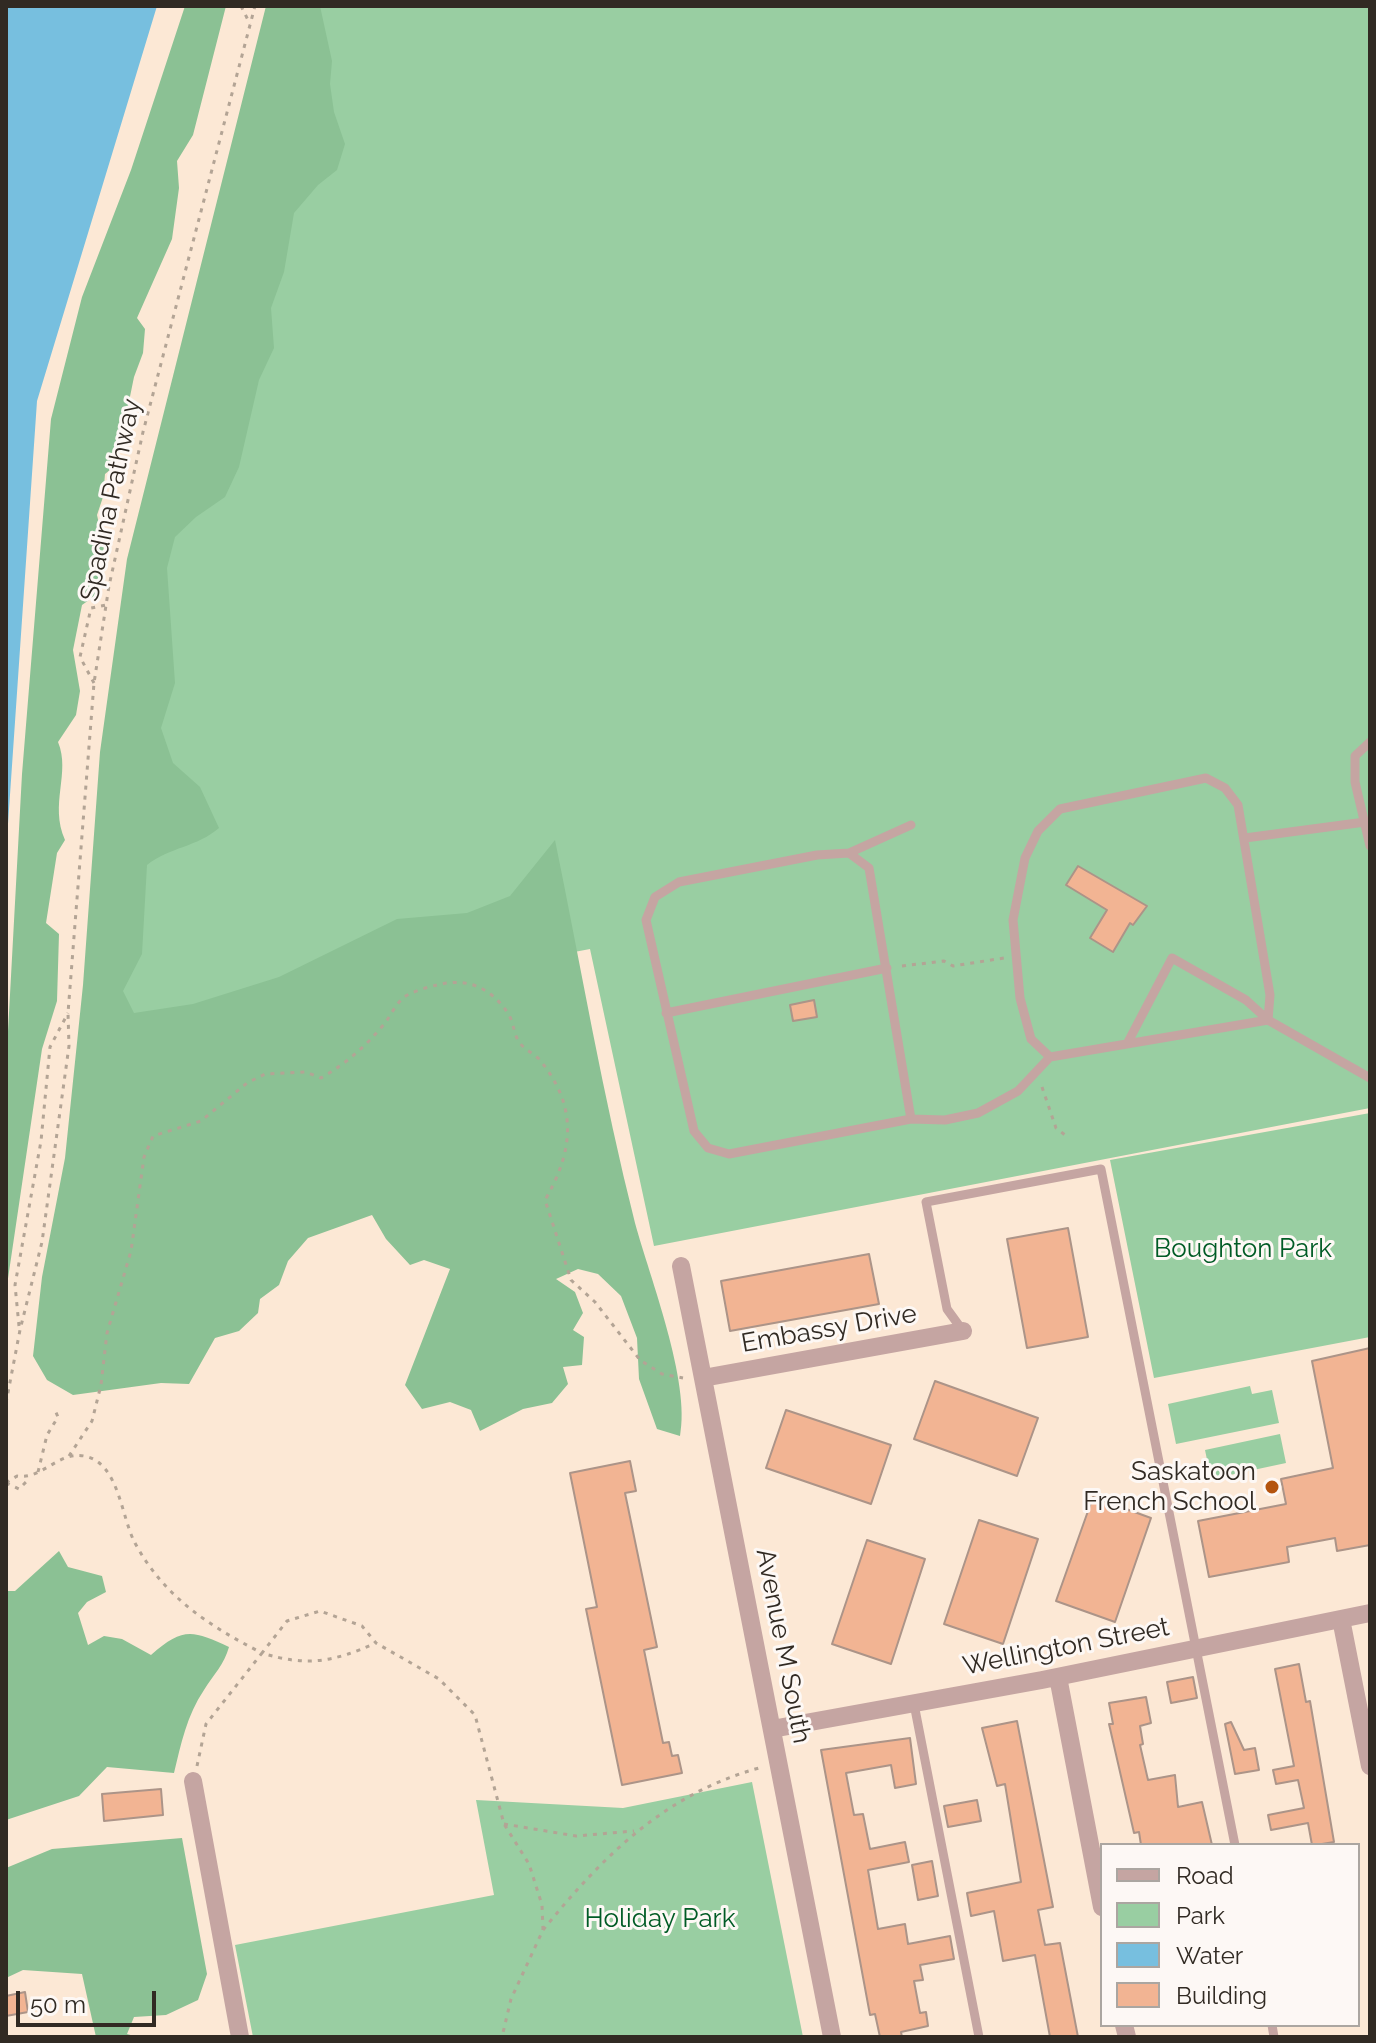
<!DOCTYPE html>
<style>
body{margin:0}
#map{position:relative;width:1376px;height:2043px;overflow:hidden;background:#fce8d5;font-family:Raleway,sans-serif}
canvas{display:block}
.frame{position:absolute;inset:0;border:8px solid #312a23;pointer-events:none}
.legend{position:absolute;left:1100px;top:1843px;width:260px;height:184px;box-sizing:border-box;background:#fdf8f5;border:2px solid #aba6a1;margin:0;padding:10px 14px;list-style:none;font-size:24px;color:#312a23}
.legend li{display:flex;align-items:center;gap:16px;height:40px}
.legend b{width:40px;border:2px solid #aba6a1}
.scale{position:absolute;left:16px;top:1991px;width:140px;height:36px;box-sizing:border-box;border:4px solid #312a23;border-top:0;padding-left:10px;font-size:24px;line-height:28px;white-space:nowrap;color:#312a23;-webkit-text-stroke:6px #fdf8f5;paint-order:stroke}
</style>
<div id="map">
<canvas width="1376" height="2043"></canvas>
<div class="frame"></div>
<ul class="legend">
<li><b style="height:10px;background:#c5a5a2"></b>Road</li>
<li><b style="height:22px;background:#99cea2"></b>Park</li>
<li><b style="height:22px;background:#77bfdf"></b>Water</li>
<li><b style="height:22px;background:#f2b493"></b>Building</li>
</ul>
<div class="scale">50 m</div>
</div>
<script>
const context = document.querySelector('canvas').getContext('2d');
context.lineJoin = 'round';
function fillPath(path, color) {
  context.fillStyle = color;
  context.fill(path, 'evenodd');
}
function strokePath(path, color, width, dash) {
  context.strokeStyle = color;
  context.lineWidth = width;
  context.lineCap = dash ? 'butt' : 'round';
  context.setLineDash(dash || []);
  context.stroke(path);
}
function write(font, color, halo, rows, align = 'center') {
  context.font = font + ' Raleway,sans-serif';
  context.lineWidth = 6;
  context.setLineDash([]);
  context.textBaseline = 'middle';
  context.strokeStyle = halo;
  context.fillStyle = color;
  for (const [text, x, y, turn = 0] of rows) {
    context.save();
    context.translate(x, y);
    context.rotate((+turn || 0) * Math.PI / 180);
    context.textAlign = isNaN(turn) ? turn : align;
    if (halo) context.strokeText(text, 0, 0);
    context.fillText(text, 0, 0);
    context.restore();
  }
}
const green = new Path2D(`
 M289,6H1370V1108L654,1246L590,949L102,1042L136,659Z
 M1370,1113V1337L1154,1378L1110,1160Z
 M1250,1386L1252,1394L1272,1390L1279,1423L1176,1444L1168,1404Z
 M1280,1434L1286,1463L1211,1479L1205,1450Z
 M752,1782L803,2037H253L235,1945L494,1895L476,1800L623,1808Z`);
const forest = new Path2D(`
 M185,6H226L193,135L177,161L179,188L172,239L137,318L145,329L143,353L134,377L116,465L105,474L103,497L97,515L104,546L96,595L82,605L73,650L80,691L76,715L58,742C71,773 49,804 65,840L57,853L46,923L59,934L57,1001L42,1049L6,1292V1068L22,774L51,419L82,297L131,170Z
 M266,6H320L332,61L330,84L334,112L345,144L337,170L318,185L294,213L284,272L271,308L274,348L259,380L239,467L225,497L196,517L175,537L167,568L175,683L161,728L173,763L200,787L219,828C197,847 170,847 147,865L142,954L123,991L134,1013L193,1004L279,977L397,919L467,913L510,896L555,840C581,967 603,1097 635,1223C650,1278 691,1382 680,1436L657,1429L639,1379L637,1338L621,1296L598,1274L578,1269L556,1279L575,1292L583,1313L573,1330L584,1337L582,1365L563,1367L568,1384L552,1403L523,1409L480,1431L471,1410L450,1402L422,1409L405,1385L450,1269L424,1260L410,1265L386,1239L372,1215L308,1238L288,1261L279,1285L260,1299L258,1313L239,1331L215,1338L189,1384L161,1383L73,1395L47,1380L33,1356L42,1277L65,1158L83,985L100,752L127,559Z
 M59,1551L68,1567L102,1576L106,1592L87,1602L78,1613L88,1645L104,1636L122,1639L151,1655C183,1627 192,1630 229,1647C224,1665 214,1674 204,1690C187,1715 181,1744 174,1773L107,1767L79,1796L6,1820V1591H15Z
 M182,1838L207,1974L198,2000L166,2015L134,2017L127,2034L138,2037H96L82,1974L23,1970L6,1978V1868L52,1849Z`);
const water = new Path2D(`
 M6,6H157L37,401L6,853Z`);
const building = new Path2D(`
 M1078,866L1147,906L1133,925L1130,923L1113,952L1090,938L1107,910L1066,885Z
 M814,1000L817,1017L793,1021L790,1005Z
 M1068,1228L1088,1337L1027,1348L1007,1239Z
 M869,1254L879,1304L730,1331L721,1281Z
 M1370,1348V1545L1337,1551L1335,1538L1287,1547L1289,1562L1209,1577L1198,1521L1286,1504L1281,1479L1333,1468L1312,1361Z
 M935,1381L1038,1418L1017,1476L914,1439Z
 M786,1410L891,1445L871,1504L766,1468Z
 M630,1461L636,1491L625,1493L657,1647L644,1650L663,1743L669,1742L672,1756L678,1755L682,1773L622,1785L586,1609L597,1607L570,1473Z
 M1093,1497L1151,1518L1115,1622L1056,1601Z
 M979,1520L1038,1539L1003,1644L944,1624Z
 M867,1540L925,1559L891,1664L832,1644Z
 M1299,1664L1306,1702L1310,1701L1334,1842L1316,1845H1312L1308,1823L1271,1830L1268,1815L1304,1808L1298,1780L1276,1784L1273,1770L1294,1766L1275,1669Z
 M1193,1677L1197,1698L1171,1703L1167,1682Z
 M1146,1697L1151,1723L1140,1726L1143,1744L1140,1745L1148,1780L1175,1775L1178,1807L1202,1802L1212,1845H1141L1139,1832L1134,1833L1109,1724H1113L1109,1703Z
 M1017,1721L1053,1907L1038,1910L1045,1945L1060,1943L1078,2037H1050L1035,1955L1003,1961L994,1911L971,1916L967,1893L1021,1882L1005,1784L997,1786L982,1728Z
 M1231,1722L1244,1750L1255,1748L1259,1770L1235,1774L1225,1724Z
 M910,1738L916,1784L895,1788L891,1765L846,1773L854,1815L863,1814L870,1849L905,1842L909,1862L868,1870L878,1929L905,1924L908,1944L950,1936L954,1959L920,1965L923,1980L914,1981L920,2013L926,2012L928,2026L901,2032L902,2037H880L875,2014L870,2015L821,1750Z
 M161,1789L163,1815L104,1821L102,1794Z
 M977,1800L981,1821L948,1827L944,1806Z
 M932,1861L938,1896L918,1900L912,1865Z
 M25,1992L28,2012L6,2016V1996Z`);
const path = new Path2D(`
 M241,6L250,24
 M94,683L80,657L91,608L106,605
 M902,966L944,961L953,966L1004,958
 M1042,1087L1056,1128L1065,1135
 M19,1326L15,1285L41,1141L50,1047L68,1013
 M6,1403L20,1330L42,1242L69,1046L68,1013L94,683L109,586L143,432L255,6
 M69,1456L92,1421L101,1385L107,1333L131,1251L144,1157L153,1136L201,1121L247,1083L265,1074L306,1072L321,1078C347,1063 366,1046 385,1023C391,1015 396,1004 403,998C410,992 428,987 437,985C468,977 492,988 509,1015C514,1024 514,1036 520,1043C525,1050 533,1053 539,1059C578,1106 574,1150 545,1200L571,1280L595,1302L640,1360L662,1374L683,1378
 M38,1472L47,1435L58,1417L55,1410
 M6,1483L17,1476C42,1480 58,1451 84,1456C119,1462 121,1517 135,1543C164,1597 209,1626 262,1653L287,1621L320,1611L362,1626L376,1643L439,1679L475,1715L504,1824L529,1864L542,1905L543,1930L511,1999L502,2037
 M6,1483L19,1489L30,1478
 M197,1766L206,1724L262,1653C307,1667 333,1662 376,1643
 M504,1824L576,1836L634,1831
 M543,1930C603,1856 665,1794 759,1768`);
const lane = new Path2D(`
 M1370,742L1355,756V782L1370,846
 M911,825L849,853L817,855L679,882L655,897L646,920L694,1131L708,1148L729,1154L911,1119L945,1120L978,1113L1018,1091L1050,1057L1268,1020L1270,995L1238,805L1225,788L1206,778L1060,809L1038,831L1025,858L1013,920L1020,998L1031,1039L1050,1057
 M1245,838L1365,822
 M849,853L869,868L911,1119
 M666,1013L887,968
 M1128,1042L1172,958L1246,1000L1268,1020L1370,1078
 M963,1331L947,1309L926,1202L1101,1169L1235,1845
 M914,1704L979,2037
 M1272,2025L1274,2037`);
const street = new Path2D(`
 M681,1266L832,2037
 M703,1378L963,1331
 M1341,1619L1370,1766
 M1058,1677L1102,1907
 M772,1729L1042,1680L1370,1613
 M193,1781L240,2037
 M1124,2025L1127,2037`);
const markers = [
 [1272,1487,8,"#b4540e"]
];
const streetNames = [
 ["Spadina Pathway",111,500,-78],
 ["Embassy Drive",829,1329,-10],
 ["Avenue M South",783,1646,79],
 ["Wellington Street",1066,1647,-11]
];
const parkNames = [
 ["Boughton Park",1243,1249],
 ["Holiday Park",660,1919]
];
const poiNames = [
 ["Saskatoon",1256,1472],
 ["French School",1256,1502]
];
fillPath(green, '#99cea2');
fillPath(forest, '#8bc194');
fillPath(water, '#77bfdf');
fillPath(building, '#f2b493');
strokePath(building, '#ac9488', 2);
strokePath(path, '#b3a495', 3, [4, 6]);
strokePath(lane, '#c5a5a2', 9);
strokePath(street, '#c5a5a2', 18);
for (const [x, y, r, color] of markers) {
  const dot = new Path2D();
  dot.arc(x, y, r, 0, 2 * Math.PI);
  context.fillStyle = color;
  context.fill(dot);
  strokePath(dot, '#fdf8f5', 3);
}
write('26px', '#312a23', '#fdf8f5', streetNames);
write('26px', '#005b25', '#fdf8f5', parkNames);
write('26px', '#312a23', '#fdf8f5', poiNames, 'right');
</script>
